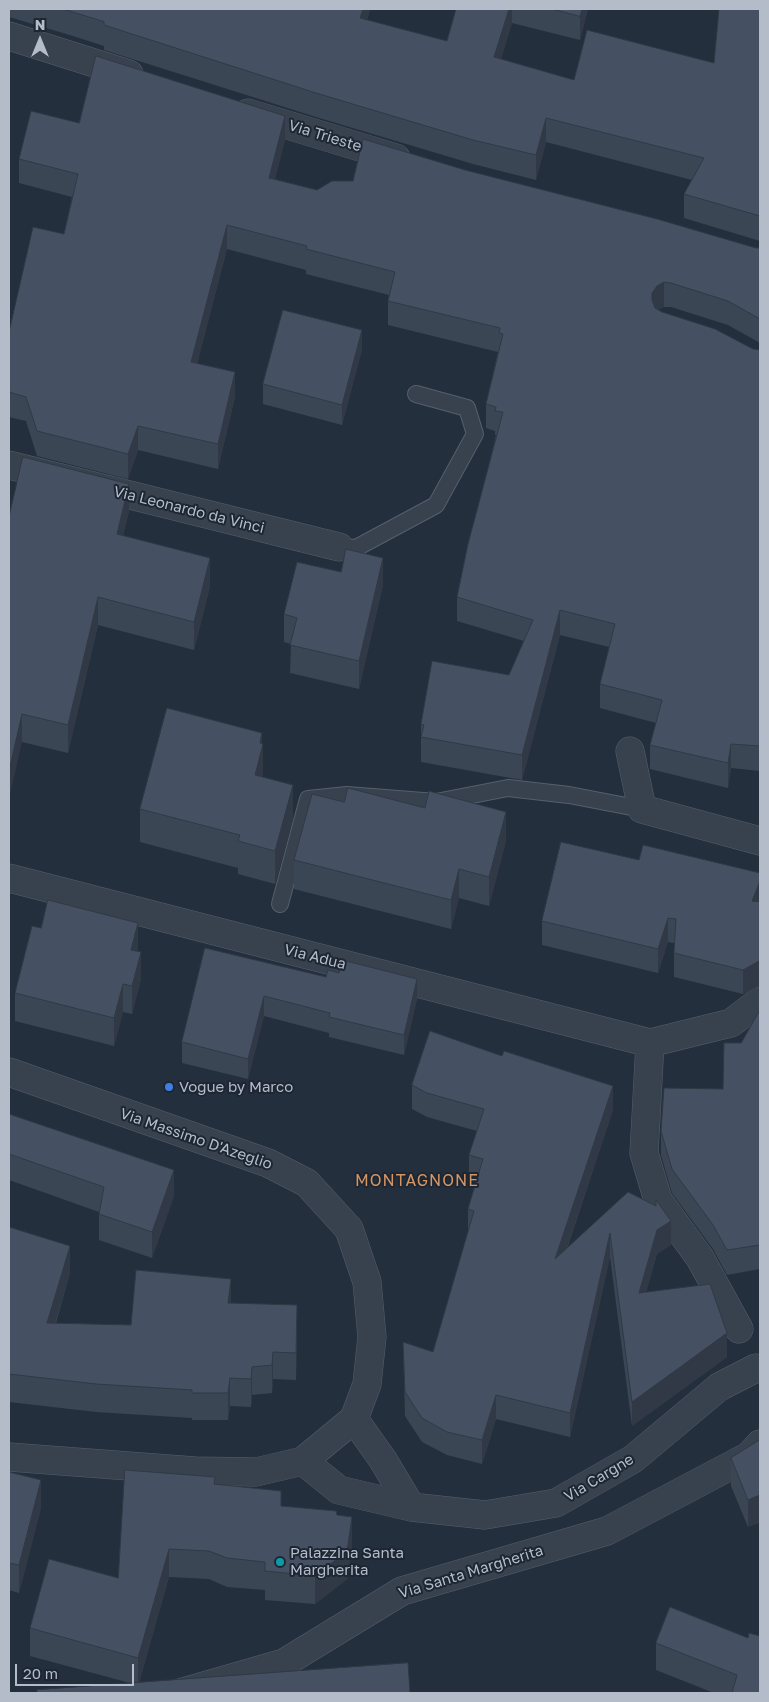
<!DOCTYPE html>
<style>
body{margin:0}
#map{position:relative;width:769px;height:1702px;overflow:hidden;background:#242f3e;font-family:"Golos Text",sans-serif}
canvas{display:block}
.frame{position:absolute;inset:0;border:10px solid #b4bcc9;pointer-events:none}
.north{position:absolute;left:15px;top:15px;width:50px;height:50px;-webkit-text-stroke:4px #1d2633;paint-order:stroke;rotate:0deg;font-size:14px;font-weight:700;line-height:20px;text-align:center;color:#b4bcc9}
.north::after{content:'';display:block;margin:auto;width:18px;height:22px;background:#b4bcc9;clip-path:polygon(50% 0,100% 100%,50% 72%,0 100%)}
.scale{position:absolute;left:15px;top:1664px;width:119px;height:22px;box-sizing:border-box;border:2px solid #b4bcc9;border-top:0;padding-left:6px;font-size:15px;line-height:18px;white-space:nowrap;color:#b4bcc9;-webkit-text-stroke:4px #1d2633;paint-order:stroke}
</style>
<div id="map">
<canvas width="769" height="1702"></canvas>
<div class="frame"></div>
<div class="north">N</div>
<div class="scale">20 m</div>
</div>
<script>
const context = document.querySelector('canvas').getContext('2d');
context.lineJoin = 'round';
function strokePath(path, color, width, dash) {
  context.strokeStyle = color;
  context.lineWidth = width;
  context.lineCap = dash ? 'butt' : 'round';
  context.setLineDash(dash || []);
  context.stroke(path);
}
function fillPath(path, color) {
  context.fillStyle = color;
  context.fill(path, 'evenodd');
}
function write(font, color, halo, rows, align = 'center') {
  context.font = font + ' "Golos Text",sans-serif';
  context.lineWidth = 4;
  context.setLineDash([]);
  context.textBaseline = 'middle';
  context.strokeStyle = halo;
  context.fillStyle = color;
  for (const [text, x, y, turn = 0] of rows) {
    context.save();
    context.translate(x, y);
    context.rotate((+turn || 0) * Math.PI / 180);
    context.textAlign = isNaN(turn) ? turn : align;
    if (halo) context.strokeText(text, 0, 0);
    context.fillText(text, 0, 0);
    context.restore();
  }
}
const service = new Path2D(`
 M339,547L356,548L436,505L475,434L467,408L416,394
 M280,904L308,799L347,795L436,802L508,788L569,795L642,809`);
const minor = new Path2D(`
 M9,36L129,74
 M248,113L396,158
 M9,465L339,547
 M630,751L642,809L760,841
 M9,878L650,1043
 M9,1072L268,1163L307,1183L349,1229L367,1282L372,1337L367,1384L354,1419L303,1461L256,1472L195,1471L9,1457
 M739,1329L700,1258L658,1200L644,1153L650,1043L731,1023L760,1001
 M354,1419L383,1460L411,1507
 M303,1461L339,1490L411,1507L485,1515L556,1503L633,1459L719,1387L756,1368L760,1369
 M180,1693L284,1663L402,1591L607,1531L749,1456L760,1444`);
const wall = new Path2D(`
 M9,9H370L367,20L447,41L456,9H588L580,40L512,23L501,59L574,80L714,63L760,9V241L684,218V194L692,180L546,142L536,180L473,164L316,117L104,50V46L73,36L9,17Z
 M79,123L285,140L275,179L317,190L353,181L465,170L756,248H760V343L728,325L671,307H664L658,310L662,312L753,349L760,350V771L731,768L728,788L650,769V745L656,723L600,708V684L609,647L560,635L522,780L421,762V724L509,675L524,641L457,621V597L496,435H495V431L486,428V404L498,352L388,325V301L389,295L306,274V270L227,249L197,364L235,397L218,469L138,450L128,479L37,456L26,421L9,417V332L64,234L72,197L19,183V159Z
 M362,350L342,425L263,404V384Z
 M129,511L123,536L210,586L194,650L98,625L68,753L22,742L9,517Z
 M383,585L359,689L290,673L291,644L284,642V614Z
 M262,744L263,777L293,818L275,884L238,874V868L140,842V809Z
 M506,841L489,906L459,898L451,929L294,889V860Z
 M639,860L760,873V986H759L743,994L674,977V943L668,942L658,973L542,945V921Z
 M205,948L417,999L404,1055L329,1037V1033L264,1016L248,1079L182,1063V1042Z
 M138,951L141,979L132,1014L123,1012L114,1046L15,1021V993Z
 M760,1010V1269L727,1275L713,1249L672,1193L661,1155V1131L723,1089L741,1043Z
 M412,1085L613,1110L567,1249L628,1192L671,1245L657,1254L646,1292L727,1357L632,1426L610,1257L570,1437L496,1419L482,1464L447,1455L422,1442L405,1416L403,1342L433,1352L468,1233V1209L476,1181L469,1179V1155L477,1131L427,1117L412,1109Z
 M9,1114L174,1196L152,1258L99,1240V1212L9,1180Z
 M9,1227L70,1273L56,1323L131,1325L231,1303L297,1332L296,1380L273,1379L272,1393L252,1395L251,1407L230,1406L228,1420H192V1418L96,1412L9,1402Z
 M760,1440L748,1527L731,1486V1458Z
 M9,1472L41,1508L19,1593L9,1590Z
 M215,1485L281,1506L337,1515L352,1545L347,1579L315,1604L265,1600V1590L227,1587L209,1579L169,1577L139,1683H130L30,1656V1628L118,1578Z
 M748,1638L760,1693H714L656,1670V1643Z`);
const shadedWall = new Path2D(`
 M363,9H370L360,42V18Z
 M509,9H512V23L494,82V57Z
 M582,9H588L580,40V16Z
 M285,116V140L269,202V178Z
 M546,118V142L536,180V155Z
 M227,225V249L191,387V362Z
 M664,282V307L657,310L652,318V293L657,286Z
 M362,330V350L342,425V405Z
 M235,372V397L218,469V444Z
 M138,426V450L128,479V454Z
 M129,484V511L117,562V534Z
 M210,558V586L194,650V622Z
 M383,558V585L359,689V661Z
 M98,597V625L68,753V725Z
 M560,610V635L522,780V755Z
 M22,714V742L9,799V771Z
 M262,733V747L263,744V777L255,775Z
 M731,744V768L728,788V763Z
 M293,785V818L275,884V851Z
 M506,812V841L489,906V877Z
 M459,869V898L451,929V900Z
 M760,881V905L752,901Z
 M668,918V942L658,973V949Z
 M138,923V950L131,977V950Z
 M141,952V979L132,1014V986Z
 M759,961V986L743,994V970Z
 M417,979V999L404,1055V1035Z
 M123,984V1012L114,1046V1018Z
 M264,996V1016L248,1079V1059Z
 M613,1086V1110L555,1283V1259Z
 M174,1170V1196L152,1258V1232Z
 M671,1221V1245L657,1254L639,1316V1293L657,1230Z
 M610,1233V1257L570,1437V1413Z
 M70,1246V1273L47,1350V1323Z
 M231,1279V1307L228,1303Z
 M297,1305V1332L296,1380V1353Z
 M727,1333V1357L632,1426V1402Z
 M273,1352V1379L272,1393V1365Z
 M252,1367V1395L251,1407V1379Z
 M230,1378V1406L228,1420V1393Z
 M496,1395V1419L482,1464V1440Z
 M41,1480V1508L19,1593V1565Z
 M760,1495V1523L748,1527V1500Z
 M352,1517V1545L347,1579L315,1604V1576Z
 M169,1549V1577L138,1686V1658Z`);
const building = new Path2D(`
 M63,9H363L360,18L447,41L456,9H509L494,57L574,80L587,30L714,63L719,9H760V216L684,194L704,158L546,118L536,155L473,140L316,93L104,25V22Z
 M552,9H582L580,16Z
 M96,56L285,116L269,178L317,190L332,181H353L363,139L465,170L657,219L756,248H760V319L728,301L671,283L664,282L657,286L652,293V300L655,308L662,312L715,329L753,349L760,350V746L731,744L728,763L650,745L662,700L600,684L615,624L560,610L522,755L421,737L424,725L421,724L432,661L509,675L533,620L457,597L468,544L503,412L495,411L496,407L486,404L503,334L499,333L500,328L388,301L395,272L306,249L307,246L227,225L191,362L235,372L218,444L138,426L128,454L37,431L26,397L9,392V332L33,227L64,234L78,174L19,159L31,111L79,123Z
 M283,310L362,330L342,405L263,384Z
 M23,457L129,484L117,534L210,558L194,622L98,597L68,725L22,714L9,771V517Z
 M346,549L383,558L359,661L290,645L297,618L284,614L297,562L341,572Z
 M167,708L262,733L260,743L263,744L255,775L293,785L275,851L238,841L240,835L140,809Z
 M348,788L425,808L429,791L506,812L489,877L459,869L451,900L294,860L312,794L344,802Z
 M561,842L639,860L643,845L760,873V881L752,901L760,902V961H759L743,970L674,953L676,919L668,918L658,949L542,921Z
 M48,900L138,923L131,950L141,952L132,986L123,984L114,1018L15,993L32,926L41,928Z
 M205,948L326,977L328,970L339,973L342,960L417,979L404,1035L329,1017L330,1013L264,996L248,1059L182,1042Z
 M760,1010V1245L727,1250L713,1225L672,1169L661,1131L664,1088L723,1089L724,1043H741Z
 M430,1031L502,1056L504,1051L613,1086L555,1259L628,1192L656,1206V1200L671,1221L657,1230L639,1293L710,1284L727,1333L632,1402L610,1233L570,1413L496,1395L482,1440L447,1432L422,1418L405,1392L403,1342L433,1352L474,1211L468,1209L483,1159L469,1155L484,1109L427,1093L412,1085Z
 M9,1114L174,1170L152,1232L99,1214L104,1187L9,1154Z
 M9,1227L70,1246L47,1323L131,1325L136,1270L231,1279L228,1303L297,1305L296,1353L273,1352L272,1365L252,1367L251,1379L230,1378L228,1393H192V1390L96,1384L9,1374Z
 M760,1440V1495L748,1500L731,1458Z
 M125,1470L215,1477L214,1484L281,1491V1506L336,1511L337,1515L352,1517L347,1551L315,1576L265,1571V1562L227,1558L209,1551L169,1549L138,1658L30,1628L49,1559L118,1578Z
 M9,1472L41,1480L19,1565L9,1563Z
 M670,1607L748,1638L749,1633L760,1636V1693H732L737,1675L656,1643Z
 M408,1663L410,1693H37V1690Z`);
const markers = [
 [169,1087,5,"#3f7fe0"],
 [280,1562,5,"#0f9aa8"]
];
const streetNames = [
 ["Via Trieste",325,136,17],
 ["Via Leonardo da Vinci",189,510,14],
 ["Via Adua",315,957,14],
 ["Via Massimo D'Azeglio",196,1139,19],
 ["Via Cargne",599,1478,-31],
 ["Via Santa Margherita",471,1572,-17]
];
const poiNames = [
 ["Vogue by Marco",179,1087],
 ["Palazzina Santa",290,1553],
 ["Margherita",290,1570]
];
const neighbourhoodNames = [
 ["MONTAGNONE",417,1181]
];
strokePath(service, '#565f6c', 18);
strokePath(minor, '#565f6c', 29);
strokePath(service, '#38414e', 16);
strokePath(minor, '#38414e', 28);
fillPath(wall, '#3b4654');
fillPath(shadedWall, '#303945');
fillPath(building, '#455162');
strokePath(building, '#303945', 1);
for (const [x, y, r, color] of markers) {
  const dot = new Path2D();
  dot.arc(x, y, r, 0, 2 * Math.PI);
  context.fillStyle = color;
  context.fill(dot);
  strokePath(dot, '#1d2633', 2);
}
write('15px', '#b4bcc9', '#1d2633', streetNames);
write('15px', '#b4bcc9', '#1d2633', poiNames, 'left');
context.letterSpacing = '1px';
write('16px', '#d59563', '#1d2633', neighbourhoodNames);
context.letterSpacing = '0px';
</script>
